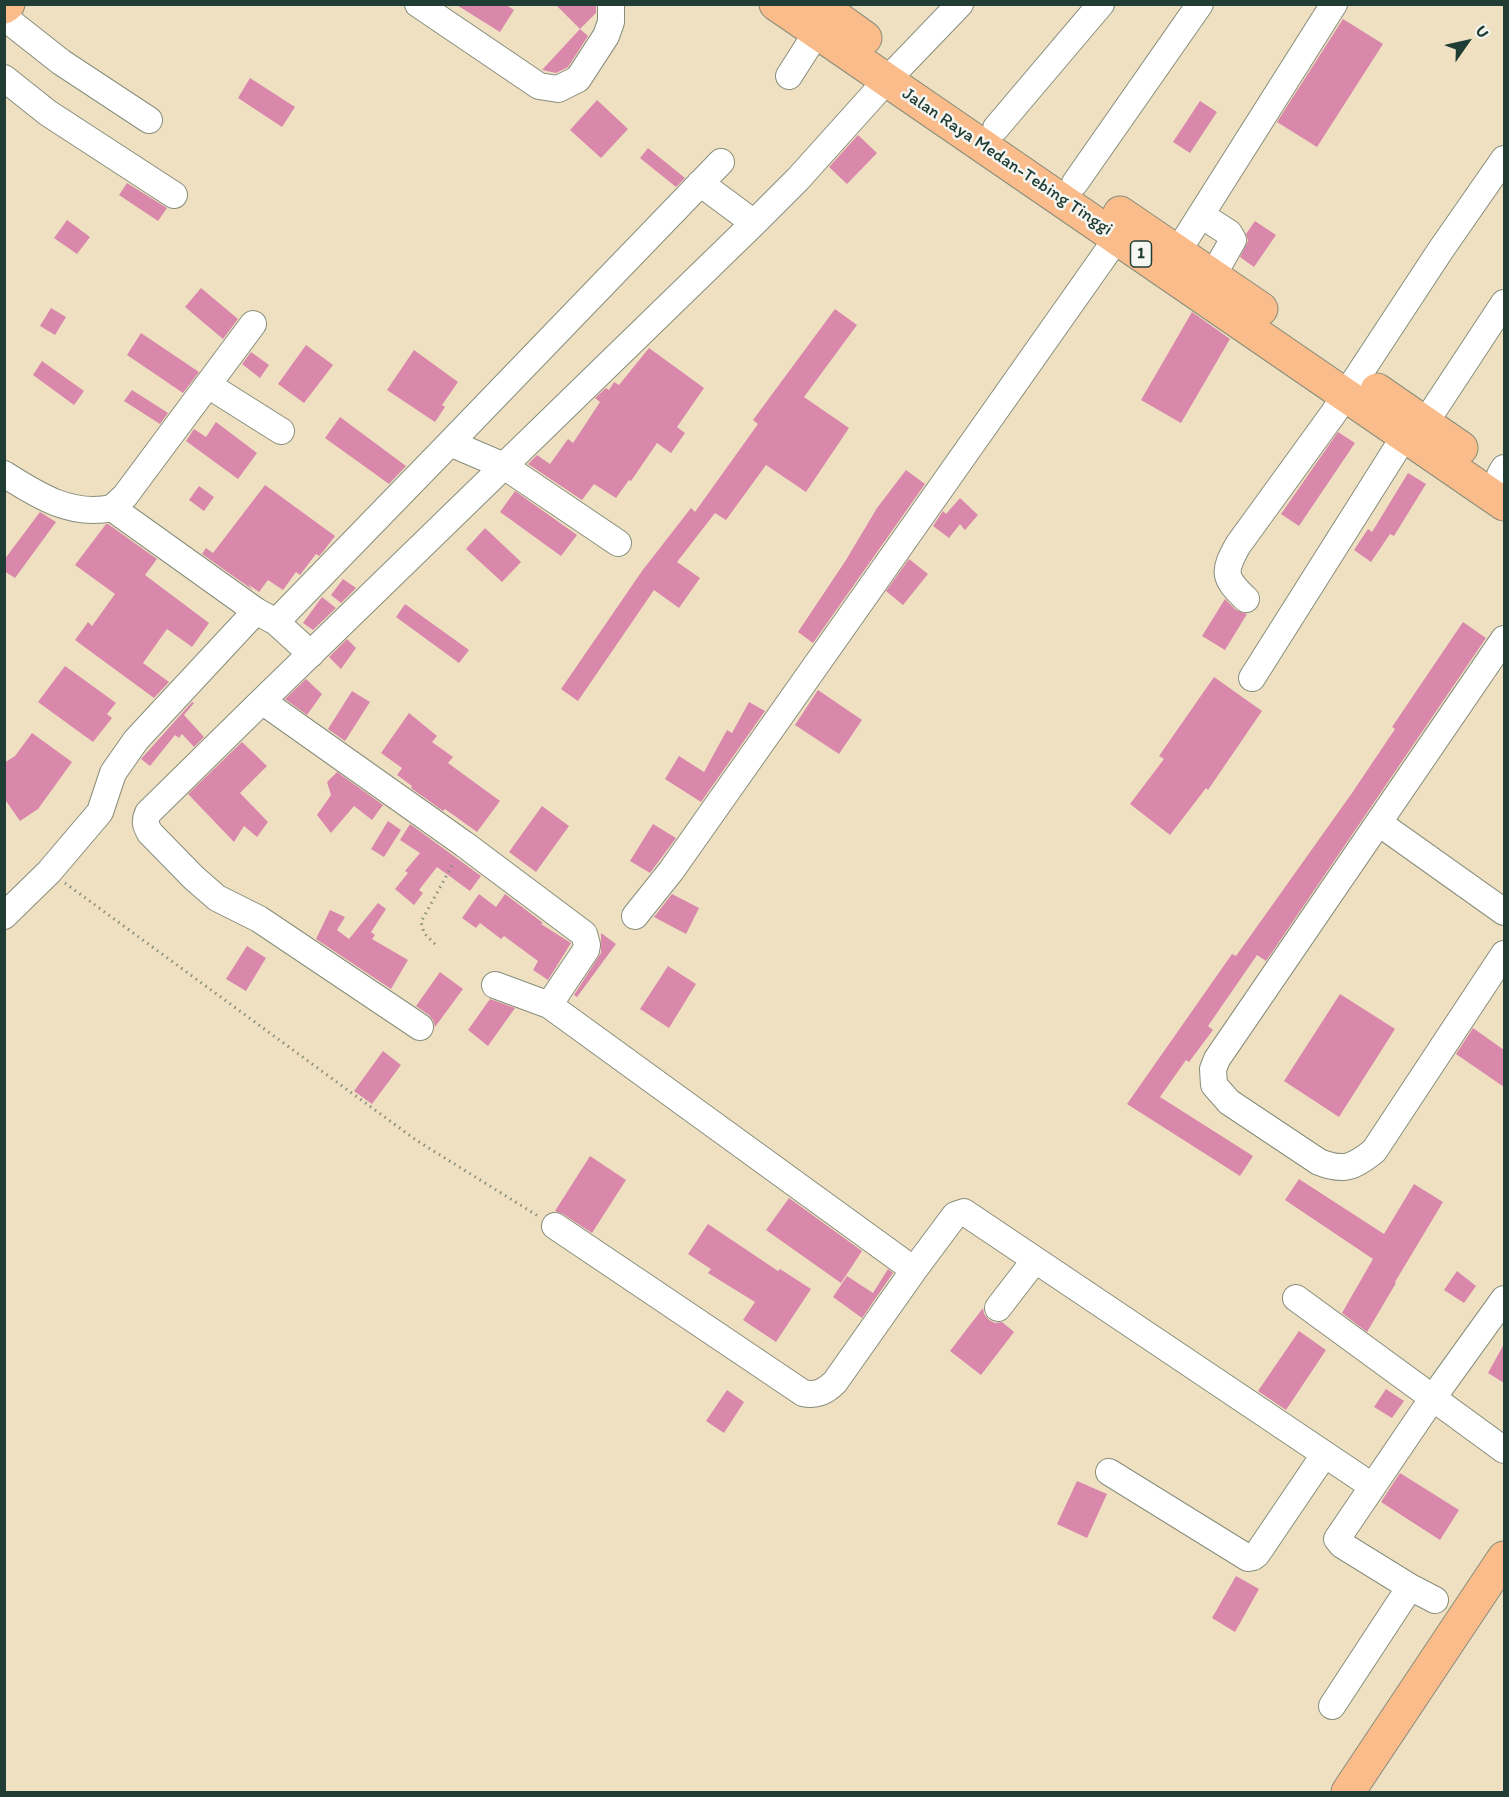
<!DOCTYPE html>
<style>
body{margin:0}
#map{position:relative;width:1509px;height:1797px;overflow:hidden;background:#efe0c2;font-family:Itim,sans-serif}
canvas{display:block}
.frame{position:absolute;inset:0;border:6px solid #1f3d34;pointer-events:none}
.north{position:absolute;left:1437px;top:12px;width:60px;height:60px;-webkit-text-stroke:4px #f6f6f2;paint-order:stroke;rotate:56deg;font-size:16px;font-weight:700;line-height:24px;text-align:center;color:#1f3d34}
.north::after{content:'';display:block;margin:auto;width:21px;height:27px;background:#1f3d34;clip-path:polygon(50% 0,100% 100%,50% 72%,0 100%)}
</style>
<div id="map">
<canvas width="1509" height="1797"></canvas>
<div class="frame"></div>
<div class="north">U</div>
</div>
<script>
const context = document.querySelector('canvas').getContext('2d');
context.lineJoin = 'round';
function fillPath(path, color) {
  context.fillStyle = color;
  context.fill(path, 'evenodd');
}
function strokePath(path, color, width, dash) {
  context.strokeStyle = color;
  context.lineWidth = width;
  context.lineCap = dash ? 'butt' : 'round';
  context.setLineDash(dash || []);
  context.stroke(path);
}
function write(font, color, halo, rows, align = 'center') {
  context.font = font + ' Itim,sans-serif';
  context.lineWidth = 5;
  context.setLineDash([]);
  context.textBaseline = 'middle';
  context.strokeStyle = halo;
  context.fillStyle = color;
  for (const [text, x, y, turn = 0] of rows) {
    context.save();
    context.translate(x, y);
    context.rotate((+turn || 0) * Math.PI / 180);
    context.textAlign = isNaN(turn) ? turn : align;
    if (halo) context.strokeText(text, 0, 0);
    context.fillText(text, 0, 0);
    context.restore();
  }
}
const building = new Path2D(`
 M455,4H505L514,10L500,32Z
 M555,4H596V13L580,29Z
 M1343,19L1383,44L1317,147L1277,122Z
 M580,29L588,36L568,67L556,73L542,70Z
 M250,78L295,107L282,127L238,98Z
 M597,100L628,129L601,158L570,130Z
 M1200,101L1217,112L1190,153L1173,142Z
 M858,135L877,153L847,184L829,167Z
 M648,148L685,178L676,187L640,158Z
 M127,183L167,208L158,221L119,195Z
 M67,220L90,237L77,254L54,238Z
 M1255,221L1276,235L1254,267L1240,257L1248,241L1246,234Z
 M201,288L238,319L223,339L185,307Z
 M51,308L66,317L55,335L40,326Z
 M835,309L857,325L804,397L849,428L806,492L766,465L726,520L715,513L677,562L700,578L679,608L654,590L578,701L561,689L642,571L691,508L695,512L758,424L753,420Z
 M1192,312L1230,339L1181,423L1141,400Z
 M141,333L199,372L183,393L127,355Z
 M306,345L333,365L304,403L278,384Z
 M649,348L704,388L677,427L685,433L671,453L657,443L631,481L629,480L616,498L594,484L582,500L528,464L537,455L550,464L568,439L573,443L600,402L595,398L606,388L609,390L614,382L619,385Z
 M414,350L458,382L442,405L445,407L435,422L387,390Z
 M251,352L269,365L260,378L242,364Z
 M42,361L84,391L74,405L33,375Z
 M132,390L168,413L160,424L124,401Z
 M340,417L406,466L389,484L325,438Z
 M216,422L257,453L238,479L186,441L194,429L206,437Z
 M1338,432L1355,443L1299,526L1281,514Z
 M906,470L925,484L813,643L798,632L846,560L877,508Z
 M1408,473L1426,484L1394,536L1390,534L1371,562L1354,550L1368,529L1372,532Z
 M265,485L335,536L322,553L319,556L316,554L300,575L296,572L283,590L268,580L259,592L248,584L253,590L202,554L206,548L213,553Z
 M199,486L214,497L204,511L189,500Z
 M515,491L577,535L561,556L500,512Z
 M960,498L978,515L965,530L960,524L949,538L933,526L943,511L946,514Z
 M40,512L56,522L15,578L4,571V560Z
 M106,524H108L157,559L145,575L209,623L192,647L167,629L143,663L169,682L154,698L75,640L88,622L92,626L115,594L75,565Z
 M485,528L521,562L502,582L466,549Z
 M909,559L928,574L903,605L886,591Z
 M343,579L356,588L341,603L331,595Z
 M322,597L336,608L313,630L303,623Z
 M1225,599L1236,610L1247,614L1225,650L1202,636Z
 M405,604L469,650L459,663L396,617Z
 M1463,622L1486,638L1266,961L1257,955L1208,1026L1213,1030L1189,1062L1186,1060L1160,1097L1253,1156L1240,1176L1127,1104L1232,954L1236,956L1352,793L1395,729L1392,727Z
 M347,639L356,648L341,669L329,657Z
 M65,666L116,703L107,714L112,718L93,742L38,702Z
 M1214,677L1262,711L1208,790L1206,788L1170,835L1130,804L1164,759L1159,756Z
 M306,679L322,694L307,715L285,699Z
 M818,690L862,720L839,754L795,725Z
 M352,691L370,702L345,741L328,729Z
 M192,702L194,703L184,715L204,737L194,747L182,734L179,738L175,735L150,766L141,759Z
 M749,702L765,711L701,802L665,779L679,756L704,772L727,730L732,733Z
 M409,713L437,736L432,742L453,757L448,763L500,801L477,832L445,809L443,811L411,788L412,786L397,775L402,768L381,753Z
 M32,733L72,762L38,809L20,821L4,798V763L15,756Z
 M242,742L267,766L240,793L268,822L257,837L244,826L234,842L188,794Z
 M337,772L383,805L372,820L354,806L331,833L317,815L331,795L327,782Z
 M542,806L569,826L536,872L509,852Z
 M388,821L401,830L384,857L371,849Z
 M410,824L481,876L470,891L437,867L419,890L423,893L414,905L395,889L408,873L405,871L420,853L400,840Z
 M653,824L676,838L650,873L630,861Z
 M479,894L496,907L505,894L543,923L541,924L571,943L548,980L533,970L538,961L504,936L501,939L480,923L476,928L462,918Z
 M672,894L699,908L686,934L654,917Z
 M378,903L386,909L371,932L375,935L372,939L408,960L391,989L316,939L330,910L345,917L337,930L349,939Z
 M601,933L616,944L577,997L574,995L601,953Z
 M247,946L266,958L246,991L226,979Z
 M668,966L696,984L669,1028L640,1009Z
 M440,972L463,989L435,1027L433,1020L429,1015L416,1006Z
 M1340,994L1395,1029L1339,1117L1284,1081Z
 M490,999L515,1008L488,1046L468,1030Z
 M1473,1028L1504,1050V1087L1456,1054Z
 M383,1051L401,1065L372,1104L354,1091Z
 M590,1156L626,1180L592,1233L563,1214L555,1211Z
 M1299,1179L1384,1234L1414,1184L1443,1202L1395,1282L1396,1283L1367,1332L1342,1313L1373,1259L1285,1200Z
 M789,1198L862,1251L841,1283L766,1230Z
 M708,1224L778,1271L780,1269L811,1289L776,1342L743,1320L755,1302L708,1273L711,1269L688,1254Z
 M888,1269L893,1273L862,1318L833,1297L847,1276L873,1293Z
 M1457,1271L1476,1286L1464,1303L1444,1290Z
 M983,1308L984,1314L989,1320L995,1323L1002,1322L1014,1332L981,1375L950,1351Z
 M1299,1331L1326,1350L1286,1410L1258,1391Z
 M1504,1344V1383L1488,1373Z
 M1386,1389L1404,1401L1392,1418L1374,1407Z
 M727,1390L744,1402L724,1433L706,1421Z
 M1400,1473L1459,1510L1440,1540L1381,1502Z
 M1077,1481L1107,1494L1087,1538L1057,1524Z
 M1236,1576L1259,1589L1235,1632L1212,1618Z`);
const path = new Path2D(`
 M65,883L416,1140L538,1216
 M435,944L424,933L421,922L454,862`);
const minor = new Path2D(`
 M418,4L539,86L558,89L578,79L606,36L611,22V4
 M960,4L887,80L798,179L754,223L262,701L464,844L584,934L587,945L586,950L549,1005L914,1270L955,1215L964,1212L1372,1486
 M4,17L61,62L149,120
 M789,76L817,32
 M4,78L48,113L174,195
 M996,128L1101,4
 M700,183L754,223
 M1075,183L1200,4
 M1201,215L1229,233L1233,240L1213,275
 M1178,251L1334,4
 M253,324L125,496L112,508L256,611
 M208,385L281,431
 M1425,423L1504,303
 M450,443L721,162
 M4,474C37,495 71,517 112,508
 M1500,475L1504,468
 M1246,599C1223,577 1223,572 1238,545L1333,414L1440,251L1504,159
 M276,622L311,654
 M1504,639L1217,1059L1213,1069L1214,1085L1229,1102L1319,1162C1344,1172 1354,1167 1374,1151L1504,954
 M1252,678L1404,437
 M262,701L148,813C144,822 146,826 150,833L194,878L217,898L259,919L420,1027
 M1379,823L1504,912
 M4,916L49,872L100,812L113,773L136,740L256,611L276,622L450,443L504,466L618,543
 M635,916L671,871L1117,238
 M495,985L549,1005
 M555,1226L803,1393C816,1396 825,1392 835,1382L914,1270
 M1296,1298L1504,1450
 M998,1308L1035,1260
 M1109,1472L1248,1558L1253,1557L1257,1554L1324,1455
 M1410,1587L1435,1600
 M1332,1706L1410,1587L1342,1545L1337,1539L1432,1399L1504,1299`);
const major = new Path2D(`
 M4,7L8,4`);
const highway = new Path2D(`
 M776,4L1504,504
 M818,4L865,38
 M1120,213L1261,309
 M1377,390L1461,448
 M1348,1792L1504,1558`);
const shields = [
 [1141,254,21]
];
const shieldNames = [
 ["1",1141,254]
];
const streetNames = [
 ["Jalan Raya Medan-Tebing Tinggi",1007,162,34]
];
fillPath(building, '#d988ac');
strokePath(minor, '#878e7b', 28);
strokePath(major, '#878e7b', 35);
strokePath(highway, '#878e7b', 35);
strokePath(path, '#878e7b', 3, [1.5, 4.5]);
strokePath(minor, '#fff', 26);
strokePath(major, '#f9bc8a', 33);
strokePath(highway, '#f9bc8a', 33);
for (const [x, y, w] of shields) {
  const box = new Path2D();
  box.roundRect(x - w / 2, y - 13, w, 26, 4.5);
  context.fillStyle = '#f6f6f2';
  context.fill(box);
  strokePath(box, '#1f3d34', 1.5);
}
write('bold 16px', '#1f3d34', null, shieldNames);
write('18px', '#1f3d34', '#f6f6f2', streetNames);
</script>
